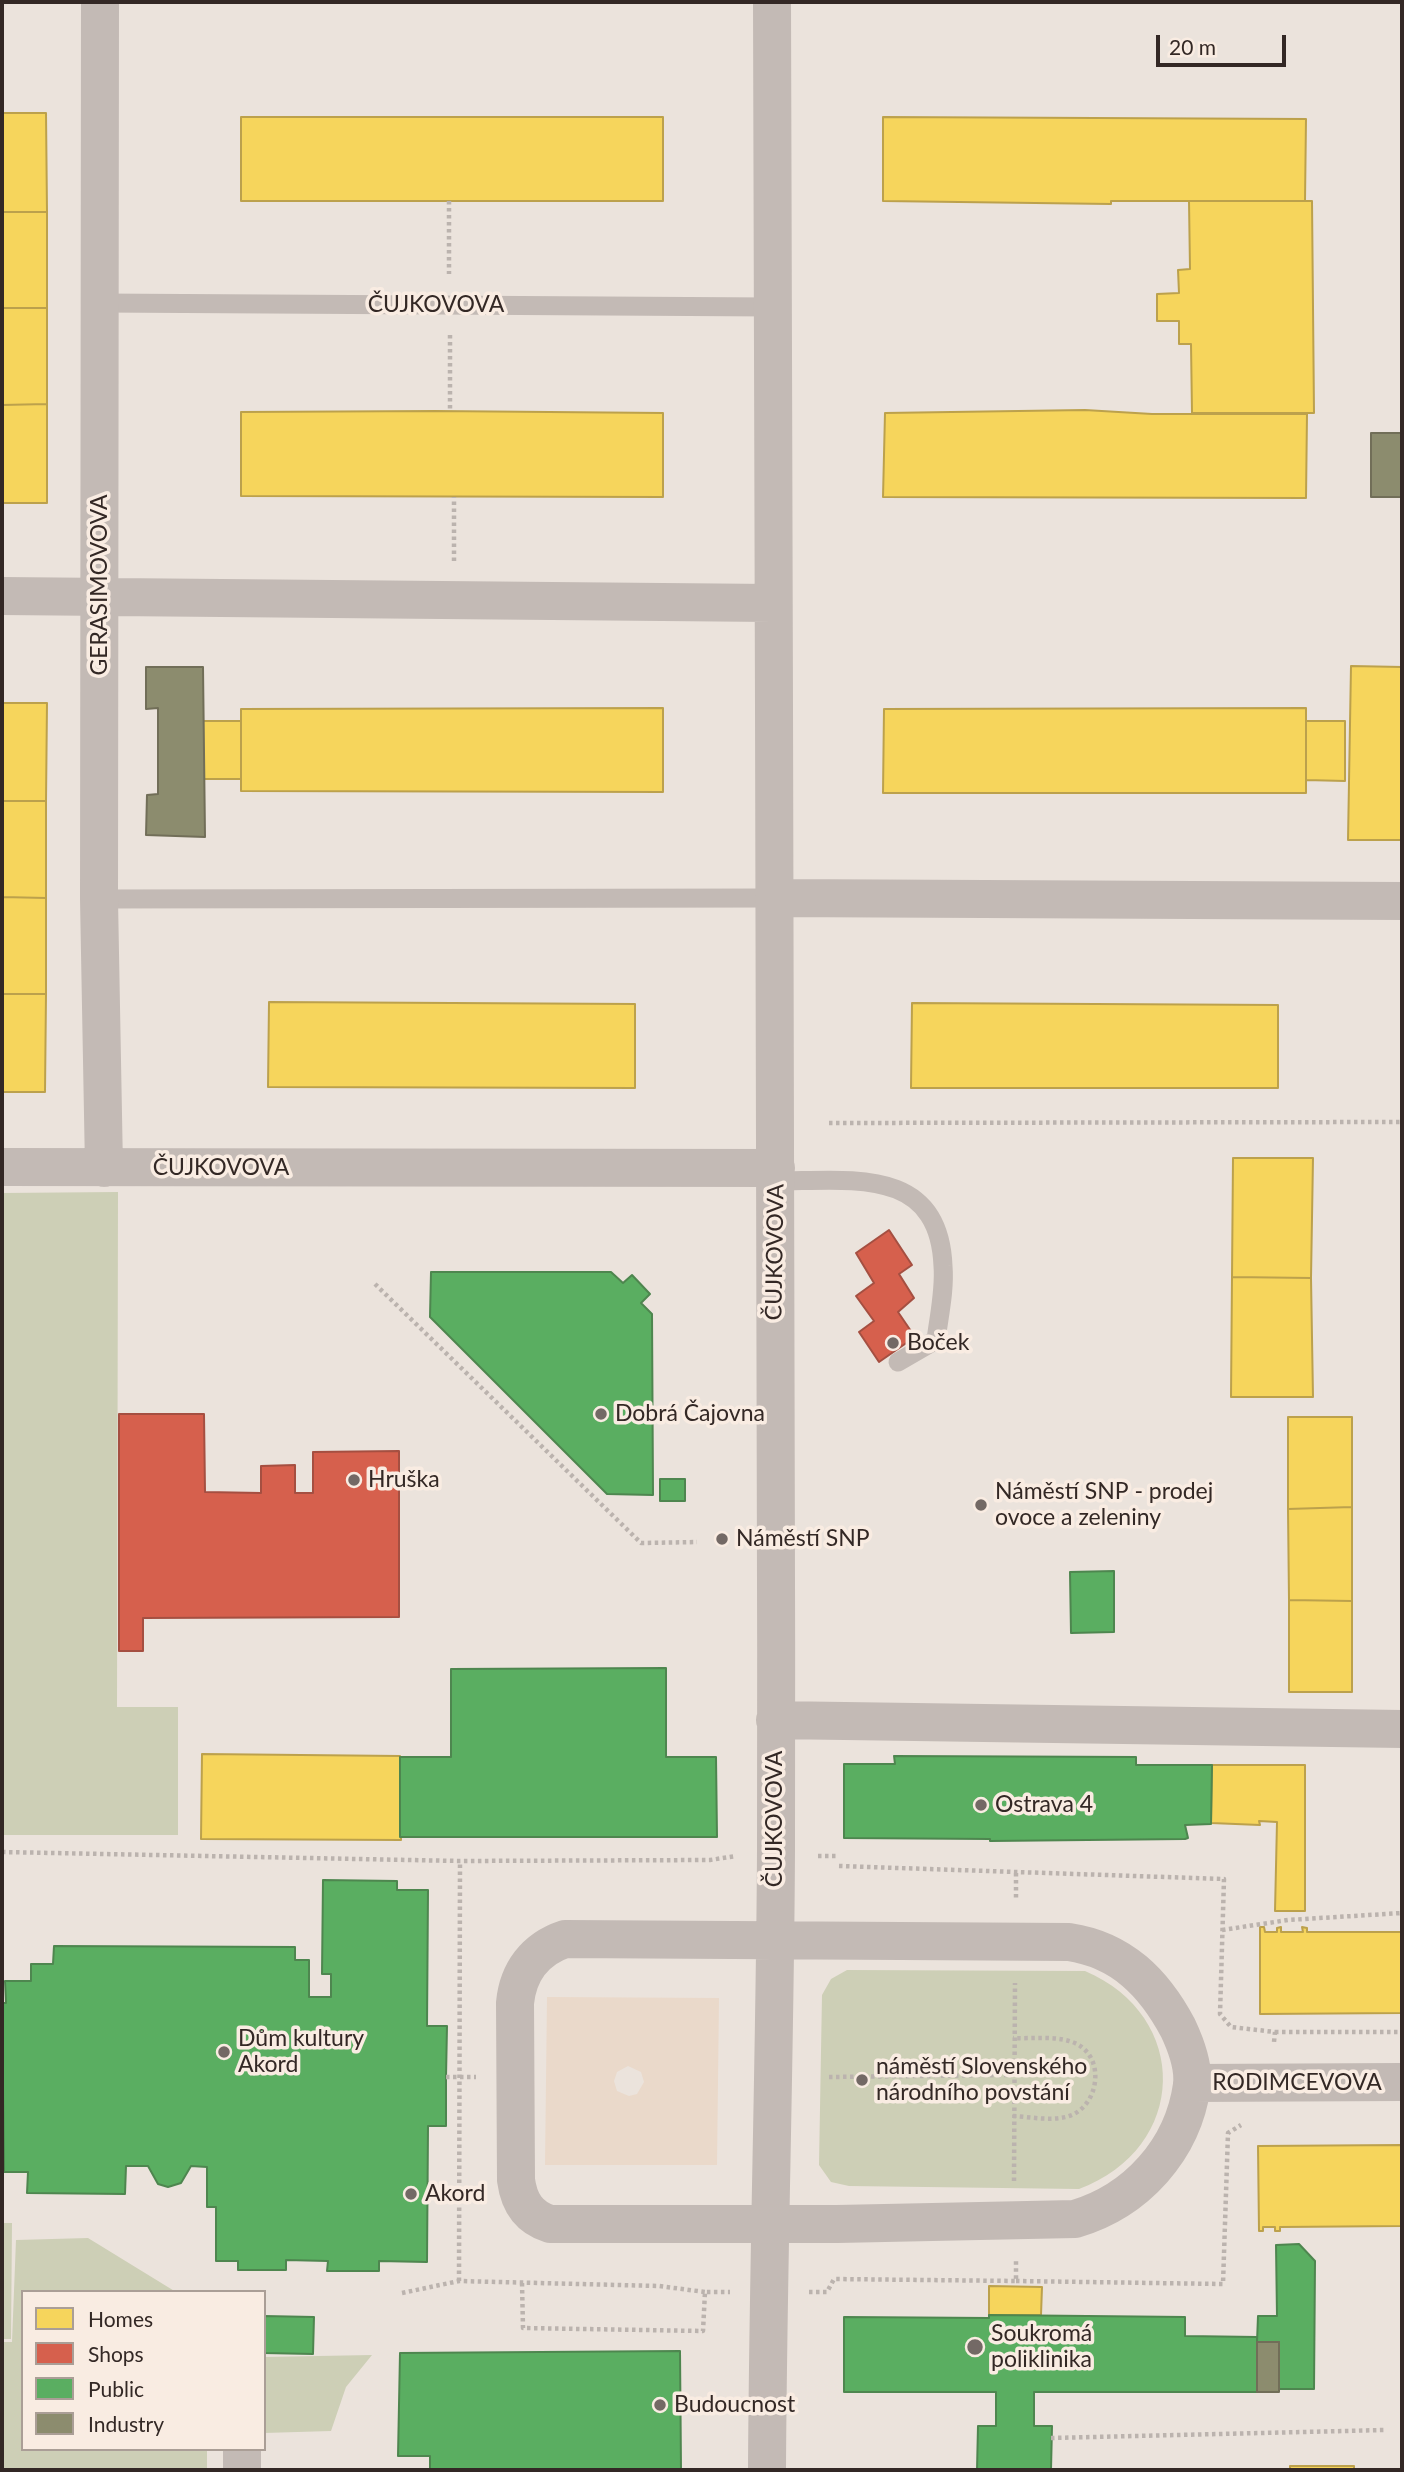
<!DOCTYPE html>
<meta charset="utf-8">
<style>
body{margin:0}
#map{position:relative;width:1404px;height:2472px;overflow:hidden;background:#ebe3dc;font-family:Lato,sans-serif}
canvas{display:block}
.frame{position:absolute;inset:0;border:4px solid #332825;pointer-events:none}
.legend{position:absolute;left:21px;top:2290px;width:245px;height:161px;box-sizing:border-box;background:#f9ece2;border:2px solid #aa9e96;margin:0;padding:9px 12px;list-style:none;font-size:21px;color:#332825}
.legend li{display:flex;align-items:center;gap:14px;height:35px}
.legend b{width:35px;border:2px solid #aa9e96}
.scale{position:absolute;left:1156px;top:35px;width:130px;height:32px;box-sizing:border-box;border:4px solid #332825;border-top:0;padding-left:9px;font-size:21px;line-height:24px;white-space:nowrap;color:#332825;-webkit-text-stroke:5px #f9ece2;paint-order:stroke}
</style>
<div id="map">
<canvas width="1404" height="2472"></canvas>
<div class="frame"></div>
<ul class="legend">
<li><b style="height:19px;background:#f6d55c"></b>Homes</li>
<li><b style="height:19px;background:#d6604d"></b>Shops</li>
<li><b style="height:19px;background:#5aae61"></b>Public</li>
<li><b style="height:19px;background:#8c8c6e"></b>Industry</li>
</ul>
<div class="scale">20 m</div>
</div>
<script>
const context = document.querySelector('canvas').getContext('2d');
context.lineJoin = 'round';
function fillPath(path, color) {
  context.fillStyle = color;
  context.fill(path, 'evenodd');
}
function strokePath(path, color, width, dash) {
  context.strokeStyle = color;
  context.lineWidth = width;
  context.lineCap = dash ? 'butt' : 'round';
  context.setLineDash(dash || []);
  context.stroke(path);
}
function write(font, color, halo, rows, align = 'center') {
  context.font = font + ' Lato,sans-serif';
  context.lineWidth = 7;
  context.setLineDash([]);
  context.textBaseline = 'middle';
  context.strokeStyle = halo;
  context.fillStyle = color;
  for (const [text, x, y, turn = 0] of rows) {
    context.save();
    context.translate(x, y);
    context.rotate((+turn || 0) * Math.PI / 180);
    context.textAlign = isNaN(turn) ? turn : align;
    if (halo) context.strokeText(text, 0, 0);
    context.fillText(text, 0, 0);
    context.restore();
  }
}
const green = new Path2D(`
 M118,1192L117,1707H178V1835H2V1193Z
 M847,1970L1085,1971C1191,2016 1189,2148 1079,2189L849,2186L831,2182L819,2165L822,1995L831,1979Z
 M2,2223H12L11,2339H2Z
 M88,2238L176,2292H23V2449H207V2470H2V2342H12L16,2240Z
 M372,2355L346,2387L331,2431L264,2433V2357Z`);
const plaza = new Path2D(`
 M547,1997L719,1998L717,2165H545ZM628,2066L641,2072L644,2082L637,2094L629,2096L617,2091L614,2081L617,2072Z`);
const homes = new Path2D(`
 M2,113H46L47,212H2Z
 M241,117H663V201H241Z
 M883,117L1306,119L1305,201H1111V204L883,201Z
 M1189,201H1312L1314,413H1192L1191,344H1179V321H1157V294L1179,293L1178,270L1190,269Z
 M2,212H47V308H2Z
 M2,308H47V404L2,405Z
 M47,404V503H2V405Z
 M1085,410L1152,414H1307L1306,498L883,497L885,413Z
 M435,411L663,413V497L241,496V412Z
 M1351,666L1402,667V840H1348Z
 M2,703H47L46,801H2Z
 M663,708V792L241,791V709Z
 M1306,708V793H883L884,709Z
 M202,721H241V779H202Z
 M1306,721H1345V781L1306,780Z
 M2,801H46V898L2,897Z
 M2,897L46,898V994H2Z
 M2,994H46L45,1092H2Z
 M269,1002L635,1004V1088L268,1087Z
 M912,1003L1278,1005V1088H911Z
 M1233,1158H1313L1311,1278L1232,1277Z
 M1232,1277L1311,1278L1313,1397H1231Z
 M1288,1417H1352V1507L1288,1509Z
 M1352,1507V1601L1289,1600L1288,1509Z
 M1289,1600L1352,1601V1692H1289Z
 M202,1754L400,1756L401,1840L201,1839Z
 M1212,1765H1305V1911H1275L1277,1822L1259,1821L1260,1825L1211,1823Z
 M1260,1927H1264L1265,1932H1277V1928L1281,1927V1932H1303L1302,1927L1307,1928V1932H1402V2013L1260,2014Z
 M1402,2145V2226L1280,2227V2231H1275V2227H1263V2231H1259L1258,2146Z
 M989,2286L1042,2287L1041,2315H989Z
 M1290,2466H1354V2470H1290Z`);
const shops = new Path2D(`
 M889,1230L912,1265L899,1274L914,1298L898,1312L915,1337L879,1362L859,1332L874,1321L856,1296L874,1283L856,1253Z
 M119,1414H204L205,1492L261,1493V1466L295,1465V1493H313V1452L399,1451V1617L143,1618V1651H119Z`);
const public = new Path2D(`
 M431,1272H611L623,1283L632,1275L650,1294L641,1303L652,1314L653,1495L607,1494L430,1317Z
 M660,1479H685V1501H660Z
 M1114,1571V1632L1071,1633L1070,1572Z
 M666,1668V1757H716L717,1837H400V1757H451V1669Z
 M894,1756L1136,1757V1765H1212L1211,1824L1185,1825L1188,1838L1185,1839L990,1841V1839L844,1838V1764H895Z
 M323,1880L397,1881V1890H428L427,2026H447L446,2077V2126H428L427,2262L379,2261V2271H327L328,2261L286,2260V2270H238V2261H216V2207H207V2167L191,2166L181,2183L168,2187L158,2184L148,2166H126L125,2194L27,2193L28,2172H4L2,2003H6L5,1981H31V1964H53L54,1946L295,1947V1960H309V1997H331V1974H322Z
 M1299,2244L1315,2261L1314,2389H1279V2342H1257L1258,2316H1277L1276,2245Z
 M989,2315L1185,2317V2336L1257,2337V2392H1034V2426H1052L1051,2470H977L978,2426H996V2392H844V2317L989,2318Z
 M264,2316L314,2317L313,2354L264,2353Z
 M680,2351L681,2470H430V2456H398L400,2353Z`);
const industry = new Path2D(`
 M1371,433H1402V497H1371Z
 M146,667H203L205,837L146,835L147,795L158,794V708L146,709Z
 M1257,2342H1279V2392H1257Z`);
const path = new Path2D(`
 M449,201V274
 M450,335V411
 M454,561V497
 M829,1123L1402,1122
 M375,1284L641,1543L697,1542
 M2,1852L460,1861L710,1860L736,1856
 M818,1856H838
 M839,1866L1224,1879L1220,2014L1231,2027L1275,2032L1274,2042
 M1016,1873V1901
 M1222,1930L1288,1920L1402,1913
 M1275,2032H1402
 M446,2077H476
 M829,2077L1013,2075
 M1013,2116C1031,2117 1055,2122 1072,2115C1099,2103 1105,2059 1077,2044C1059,2035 1033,2039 1013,2038
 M1014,2181L1015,1983
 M459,2281L460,1862
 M1016,2281L1223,2284L1228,2133L1241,2125
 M522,2283L523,2328L703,2331L705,2292H730
 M809,2292H827L834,2279L1016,2281V2260
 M402,2293L459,2281L659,2286L705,2292
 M1051,2438L1385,2430`);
const service = new Path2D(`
 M100,303L772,307
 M99,899L775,898
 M775,1181C849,1181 939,1165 943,1266C945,1290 939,1316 936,1340L898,1362`);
const minor = new Path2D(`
 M100,2L99,899L104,1168
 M2,596L772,603
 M775,898L1402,901
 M2,1167L776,1168
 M775,1720L1402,1729
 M565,1939L1069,1942C1122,1950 1154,1983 1178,2028C1186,2045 1194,2066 1192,2085C1183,2150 1136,2201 1075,2219L837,2224H550C528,2217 519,2202 516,2180L515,2003C518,1972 535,1949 565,1939Z
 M1192,2083L1402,2082
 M242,2470V2449
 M767,2470C768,2264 775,2057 776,1850C777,1234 773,618 772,2`);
const markers = [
 [893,1343,7,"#736965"],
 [601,1414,7,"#736965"],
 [354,1480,7,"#736965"],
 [981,1505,7,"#736965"],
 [722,1539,7,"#736965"],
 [981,1805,7,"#736965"],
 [224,2052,7,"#736965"],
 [862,2080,7,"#736965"],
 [411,2194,7,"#736965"],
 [975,2347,9,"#736965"],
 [660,2405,7,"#736965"]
];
const streetNames = [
 ["ČUJKOVOVA",436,305],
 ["GERASIMOVOVA",100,585,-90],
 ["ČUJKOVOVA",221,1168],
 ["ČUJKOVOVA",775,1252,-89],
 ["ČUJKOVOVA",775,1819,-90],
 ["RODIMCEVOVA",1297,2083]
];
const poiNames = [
 ["Boček",907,1343],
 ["Dobrá Čajovna",615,1414],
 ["Hruška",368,1480],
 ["Náměstí SNP - prodej",995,1492],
 ["ovoce a zeleniny",995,1518],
 ["Náměstí SNP",736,1539],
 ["Ostrava 4",995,1805],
 ["Dům kultury",238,2039],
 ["Akord",238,2065],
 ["náměstí Slovenského",876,2067],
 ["národního povstání",876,2093],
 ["Akord",425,2194],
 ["Soukromá",991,2334],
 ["poliklinika",991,2360],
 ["Budoucnost",674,2405]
];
fillPath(green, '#cdcfb6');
fillPath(plaza, '#ead9ca');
fillPath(homes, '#f6d55c');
strokePath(homes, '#bca14c', 2);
fillPath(shops, '#d6604d');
strokePath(shops, '#a54f41', 2);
fillPath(public, '#5aae61');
strokePath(public, '#4e864f', 2);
fillPath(industry, '#8c8c6e');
strokePath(industry, '#716e58', 2);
strokePath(path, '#bbb3ae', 4.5, [3.5, 3.5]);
strokePath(service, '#c3bab5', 19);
strokePath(minor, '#c3bab5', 38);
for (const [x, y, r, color] of markers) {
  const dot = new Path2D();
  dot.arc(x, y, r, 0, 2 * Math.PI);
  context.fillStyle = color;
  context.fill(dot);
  strokePath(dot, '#f9ece2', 2.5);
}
write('23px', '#332825', '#f9ece2', streetNames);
write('23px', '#332825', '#f9ece2', poiNames, 'left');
</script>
